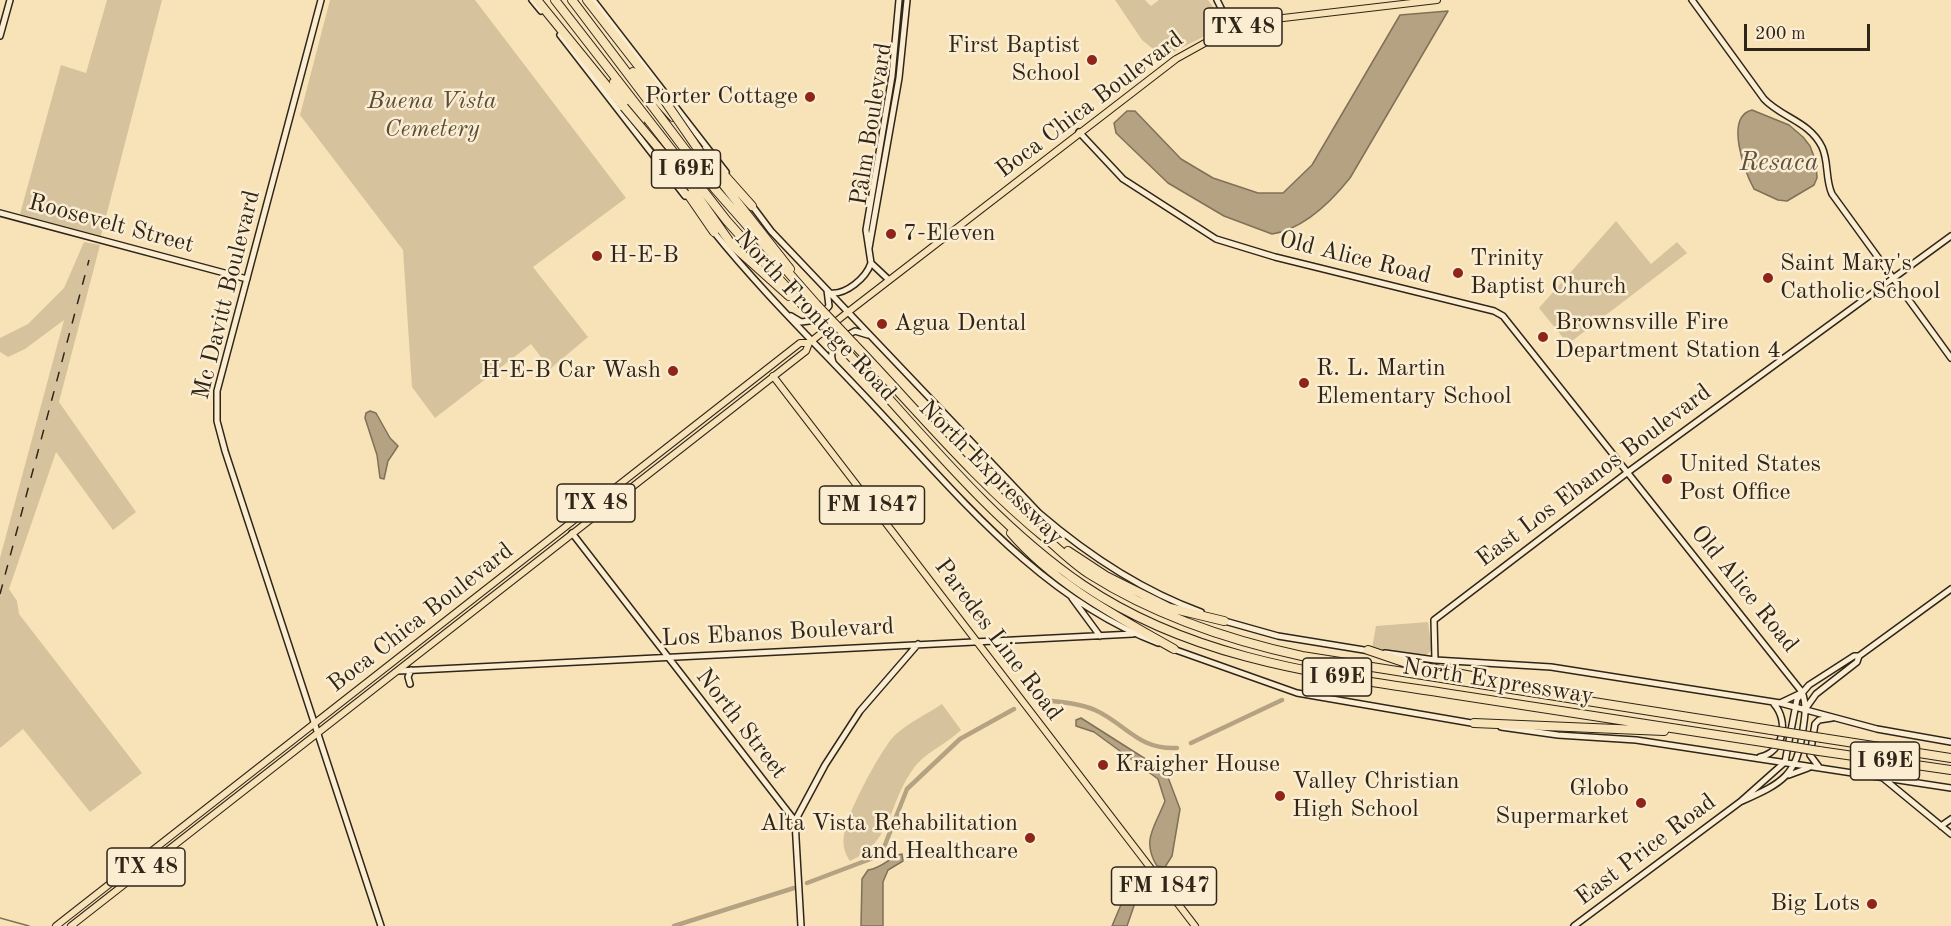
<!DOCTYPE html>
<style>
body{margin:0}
#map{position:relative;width:1951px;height:926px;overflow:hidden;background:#f8e3b8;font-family:"Old Standard TT",serif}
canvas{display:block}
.scale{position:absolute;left:1744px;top:24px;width:126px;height:27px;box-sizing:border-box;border:3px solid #302519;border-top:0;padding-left:8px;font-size:18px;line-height:21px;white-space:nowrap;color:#302519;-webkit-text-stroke:4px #faedd1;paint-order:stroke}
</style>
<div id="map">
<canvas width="1951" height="926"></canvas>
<div class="scale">200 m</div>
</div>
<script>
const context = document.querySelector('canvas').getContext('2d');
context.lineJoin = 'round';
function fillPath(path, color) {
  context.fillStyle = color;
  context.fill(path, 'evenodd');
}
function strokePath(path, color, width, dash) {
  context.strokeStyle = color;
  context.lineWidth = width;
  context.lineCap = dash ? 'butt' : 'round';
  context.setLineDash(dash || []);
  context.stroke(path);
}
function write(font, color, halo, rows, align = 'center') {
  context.font = font + ' "Old Standard TT",serif';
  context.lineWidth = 5;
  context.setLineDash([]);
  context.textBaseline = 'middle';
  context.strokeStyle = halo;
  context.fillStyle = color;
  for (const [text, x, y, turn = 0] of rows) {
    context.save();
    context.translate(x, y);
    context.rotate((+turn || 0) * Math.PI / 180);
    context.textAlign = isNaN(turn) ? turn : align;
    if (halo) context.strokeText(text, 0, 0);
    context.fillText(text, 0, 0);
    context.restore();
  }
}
const green = new Path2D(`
 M107,0H162L101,236L20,214L61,65L86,73Z
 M330,0H475L626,198L533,267L588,337L550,369L531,344L435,418L412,387L403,250L300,115Z
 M1115,0H1145L1151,6L1159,0H1208L1224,22L1211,33L1163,57L1142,40Z
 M1616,221L1651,264L1677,242L1687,253L1568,344L1539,308Z
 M84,242L100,245L59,402L136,512L113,530L56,452L9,589L17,601L19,614L142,773L90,812L23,729L0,748V558L64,320L25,349L8,357L0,352V338L28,324L64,288Z
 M1428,622L1432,650L1425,656L1372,648L1376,626Z
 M942,704L961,730C948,743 930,750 917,764C888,799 895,841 850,861C843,851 842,841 845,830C849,810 881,749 895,735C908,723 927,714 942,704Z`);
const water = new Path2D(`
 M1448,11L1350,178C1330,203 1304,229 1272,234L1224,216L1168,183L1116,133L1114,123L1127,111H1135L1181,159L1213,178L1258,193H1283L1312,165L1400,15Z
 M1752,110L1789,125L1803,137L1810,146L1816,162L1817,178L1814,185L1787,201L1778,200L1754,189C1745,172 1724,117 1752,110Z
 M370,411L376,413L390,438L398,446L388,461L384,479L380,478L377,455L365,418L366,413Z
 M1081,718L1166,772L1180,809L1172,856L1165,867L1157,866C1141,840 1155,827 1165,801L1158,779L1094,732L1076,726V720Z
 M902,854L903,861L888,870L883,882V926H861L862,879L868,870C885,867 890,856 902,854Z
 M1139,874L1143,880L1127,926H1112L1131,881Z`);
const stream = new Path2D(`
 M0,918L29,926`);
const canal = new Path2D(`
 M1035,699C1055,702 1077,702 1095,710C1126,724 1138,750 1177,748
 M1191,743L1282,700
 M807,883L881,855L907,789L960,739L1014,709
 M674,926L794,888`);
const secondary = new Path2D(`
 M321,0L217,391V421L225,451L381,926
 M532,0L541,11
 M593,0L726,172
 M1217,0L1232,30
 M1692,0L1764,99C1782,118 1809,121 1822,147C1829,162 1825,179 1832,194L1951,358
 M560,35L685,196
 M0,36L10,0
 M1079,132L1123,179L1216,239L1275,257L1494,311L1503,316L1802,692C1807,705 1805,716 1803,729C1797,777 1782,783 1740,802
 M856,184L869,205
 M750,203L771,231L1039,513C1088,555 1140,590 1201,612
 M0,213L247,279
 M713,231C763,293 820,348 874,406C958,495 1040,598 1158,643
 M869,248L899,78L907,0
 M889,280L871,263L866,230L892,76L899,0
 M830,293C846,295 866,278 871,263
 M791,316L801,322L817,320L829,306L827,290
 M833,362C827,348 843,337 855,331L868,335
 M572,533L795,821
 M1072,598L1100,636
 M1221,620L1278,636L1370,651
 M1173,649L1297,693L1477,724
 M1385,653L1435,660L1551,667L1780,703L1877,729L1951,742
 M1435,660L1434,620L1628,472L1951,236
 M398,671L1133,634
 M410,684L408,677L411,670
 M1780,703L1801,693
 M1806,708L1816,694L1857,662L1859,656
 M1501,727L1558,735L1636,740L1951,788
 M1760,757C1784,752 1789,721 1774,704
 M1819,767L1810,755L1815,724L1819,720L1832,718
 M1789,775L1808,768
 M1883,778L1951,834
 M1941,826L1951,819
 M801,926L795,821L825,765L860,711L918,644
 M1574,926L1740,802L1785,762L1797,699L1809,685L1854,656H1859L1951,589`);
const primary = new Path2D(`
 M773,376L1195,926
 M602,504L617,492L619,486
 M56,926L800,343H809
 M71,926L806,351L809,343L848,312L1176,59L1212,39L1266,20L1437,0`);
const highway = new Path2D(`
 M537,0L624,107
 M555,0L727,221L807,310
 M572,0L715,189L816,304
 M587,0L658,91
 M633,72L673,117
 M614,82L640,122
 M703,151L752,206
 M661,155L714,232
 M712,170L790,269
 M692,188L732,245L789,296
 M854,344C917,410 977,483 1049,541C1062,552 1076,566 1091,575C1156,616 1228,640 1302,656L1771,730
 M844,349C919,430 991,522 1083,585C1195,661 1327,675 1457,695C1561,711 1665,727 1769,743
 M1011,533C1056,585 1116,616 1174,649
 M1068,551L1106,576L1170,608L1224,621
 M1368,650L1409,664L1529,687
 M1474,723L1664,731
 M1822,738L1951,758
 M1819,751L1951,770`);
const rail = new Path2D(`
 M0,594L89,260`);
const highwayBridge = new Path2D(`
 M658,91L711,168
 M624,107L692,188
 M816,304L854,344
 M807,310L844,349
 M1771,730L1822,738
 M1769,743L1819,751`);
const markers = [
 [1092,60,6,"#8f2418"],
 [810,97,6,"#8f2418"],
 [891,234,6,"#8f2418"],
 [597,256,6,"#8f2418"],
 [1458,273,6,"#8f2418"],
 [1768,278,6,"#8f2418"],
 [882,324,6,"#8f2418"],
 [1543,337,6,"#8f2418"],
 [673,371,6,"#8f2418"],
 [1304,383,6,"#8f2418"],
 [1667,479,6,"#8f2418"],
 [1103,765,6,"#8f2418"],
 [1280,796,6,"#8f2418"],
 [1641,803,6,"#8f2418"],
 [1030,838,6,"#8f2418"],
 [1872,904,6,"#8f2418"]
];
const shields = [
 [1243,27,78],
 [686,169,69],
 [596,503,78],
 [872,505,105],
 [1337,677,69],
 [1885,761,69],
 [146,867,78],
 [1164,886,105]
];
const shieldNames = [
 ["TX 48",1243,27],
 ["I 69E",686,169],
 ["TX 48",596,503],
 ["FM 1847",872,505],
 ["I 69E",1337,677],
 ["I 69E",1885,761],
 ["TX 48",146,867],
 ["FM 1847",1164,886]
];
const poiNames = [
 ["First Baptist",1080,46,"right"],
 ["School",1080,74,"right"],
 ["Porter Cottage",798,97,"right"],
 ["7-Eleven",903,234],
 ["H-E-B",609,256],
 ["Trinity",1470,259],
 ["Baptist Church",1470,287],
 ["Saint Mary's",1780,264],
 ["Catholic School",1780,292],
 ["Brownsville Fire",1555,323],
 ["Department Station 4",1555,351],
 ["Agua Dental",894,324],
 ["R. L. Martin",1316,369],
 ["Elementary School",1316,397],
 ["H-E-B Car Wash",661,371,"right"],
 ["United States",1679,465],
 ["Post Office",1679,493],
 ["Kraigher House",1115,765],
 ["Valley Christian",1292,782],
 ["High School",1292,810],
 ["Globo",1629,789,"right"],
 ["Supermarket",1629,817,"right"],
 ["Alta Vista Rehabilitation",1018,824,"right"],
 ["and Healthcare",1018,852,"right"],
 ["Big Lots",1860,904,"right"]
];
const parkNames = [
 ["Buena Vista",432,102],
 ["Cemetery",432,130]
];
const streetNames = [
 ["Boca Chica Boulevard",1090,105,-37],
 ["Palm Boulevard",872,124,-81],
 ["Roosevelt Street",111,224,15],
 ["Old Alice Road",1355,258,14],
 ["Mc Davitt Boulevard",227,295,-76],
 ["North Frontage Road",815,316,47],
 ["North Expressway",991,473,45],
 ["East Los Ebanos Boulevard",1594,476,-37],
 ["Old Alice Road",1744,589,51],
 ["Boca Chica Boulevard",421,618,-38],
 ["Los Ebanos Boulevard",778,633,-3],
 ["Paredes Line Road",998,640,53],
 ["North Expressway",1498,682,9],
 ["North Street",741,724,52],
 ["East Price Road",1646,850,-37]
];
const waterNames = [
 ["Resaca",1779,163]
];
fillPath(green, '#d6c39d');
fillPath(water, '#b4a282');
strokePath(water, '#7f7058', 1.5);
strokePath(stream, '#7f7058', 1.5);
strokePath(canal, '#b4a282', 4.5);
strokePath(secondary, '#302519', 8);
strokePath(primary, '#302519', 8);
strokePath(highway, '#302519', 10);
strokePath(secondary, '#faedd1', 5);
strokePath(primary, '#f8e3b8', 6);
strokePath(highway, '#f8e3b8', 8);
strokePath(rail, '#302519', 1.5, [10, 10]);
strokePath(highwayBridge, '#302519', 10, []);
strokePath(highwayBridge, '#f8e3b8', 8);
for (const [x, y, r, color] of markers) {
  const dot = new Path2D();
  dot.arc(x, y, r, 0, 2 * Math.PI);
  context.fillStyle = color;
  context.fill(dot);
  strokePath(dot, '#faedd1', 2);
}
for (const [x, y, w] of shields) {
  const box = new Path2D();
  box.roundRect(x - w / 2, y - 19, w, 38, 4.5);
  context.fillStyle = '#faedd1';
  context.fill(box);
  strokePath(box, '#302519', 1.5);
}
write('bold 22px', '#302519', null, shieldNames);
write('24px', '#302519', '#faedd1', poiNames, 'left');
write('italic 24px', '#5a4c3a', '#faedd1', parkNames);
write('24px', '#302519', '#faedd1', streetNames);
write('italic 26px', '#5e513e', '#faedd1', waterNames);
</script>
